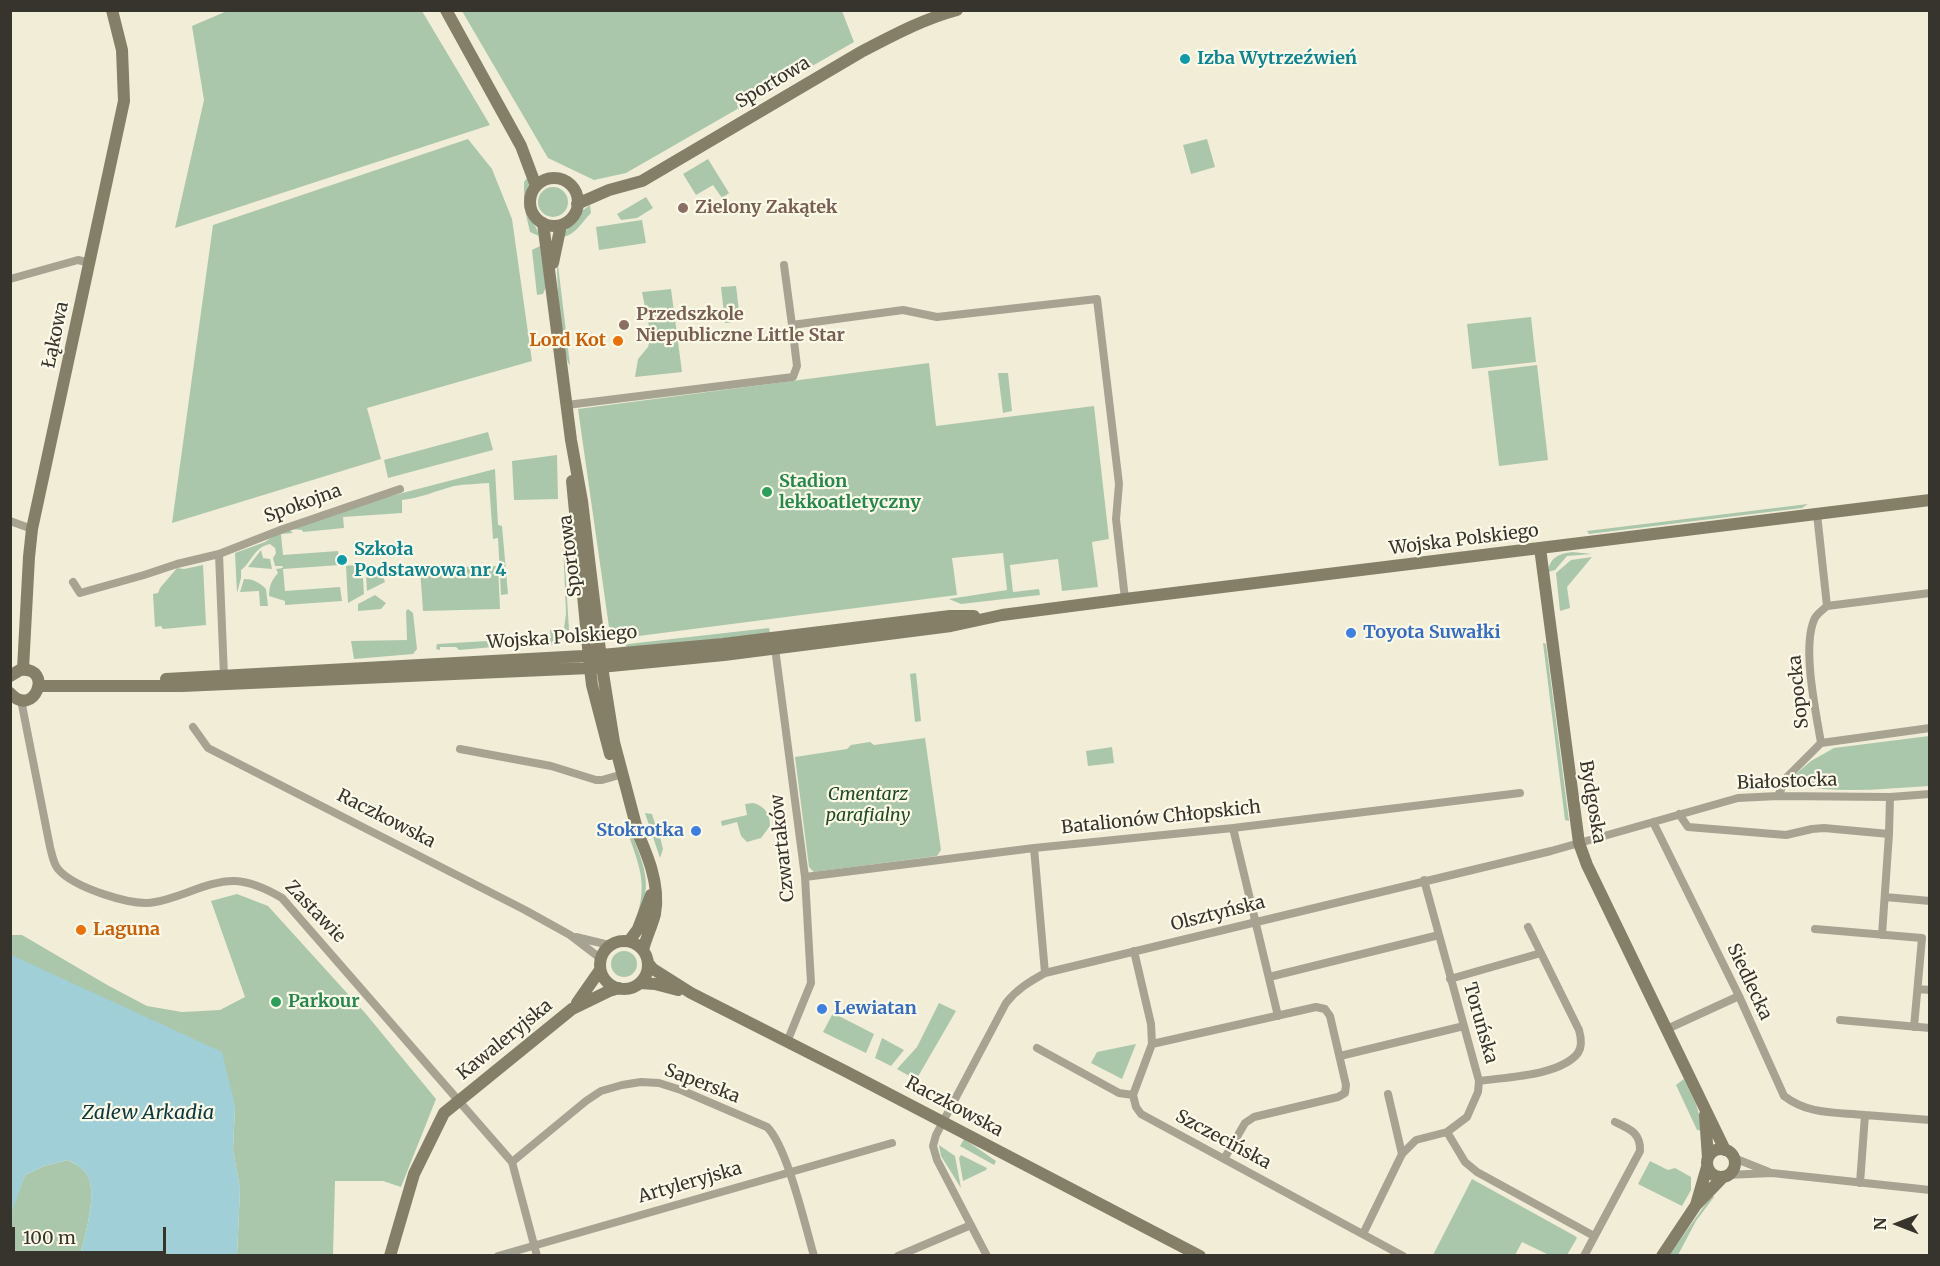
<!DOCTYPE html>
<meta charset="utf-8">
<style>
body{margin:0}
#map{position:relative;width:1940px;height:1266px;overflow:hidden;background:#f2edd7;font-family:Merriweather,serif}
canvas{display:block}
.frame{position:absolute;inset:0;border:12px solid #36342c;pointer-events:none}
.north{position:absolute;left:1868px;top:1194px;width:60px;height:60px;-webkit-text-stroke:4px #fefae9;paint-order:stroke;rotate:270deg;font-size:16px;font-weight:700;line-height:24px;text-align:center;color:#36342c}
.north::after{content:'';display:block;margin:auto;width:21px;height:27px;background:#36342c;clip-path:polygon(50% 0,100% 100%,50% 72%,0 100%)}
.scale{position:absolute;left:12px;top:1227px;width:154px;height:27px;box-sizing:border-box;border:3px solid #36342c;border-top:0;padding-left:8px;font-size:18px;line-height:21px;white-space:nowrap;color:#36342c;-webkit-text-stroke:4px #fefae9;paint-order:stroke}
</style>
<div id="map">
<canvas width="1940" height="1266"></canvas>
<div class="frame"></div>
<div class="north">N</div>
<div class="scale">100 m</div>
</div>
<script>
const context = document.querySelector('canvas').getContext('2d');
context.lineJoin = 'round';
function fillPath(path, color) {
  context.fillStyle = color;
  context.fill(path, 'evenodd');
}
function strokePath(path, color, width, dash) {
  context.strokeStyle = color;
  context.lineWidth = width;
  context.lineCap = dash ? 'butt' : 'round';
  context.setLineDash(dash || []);
  context.stroke(path);
}
function write(font, color, halo, rows, align = 'center') {
  context.font = font + ' Merriweather,serif';
  context.lineWidth = 4.5;
  context.setLineDash([]);
  context.textBaseline = 'middle';
  context.strokeStyle = halo;
  context.fillStyle = color;
  for (const [text, x, y, turn = 0] of rows) {
    context.save();
    context.translate(x, y);
    context.rotate((+turn || 0) * Math.PI / 180);
    context.textAlign = isNaN(turn) ? turn : align;
    if (halo) context.strokeText(text, 0, 0);
    context.fillText(text, 0, 0);
    context.restore();
  }
}
const green = new Path2D(`
 M227,11H422L490,125L175,228L204,100L192,26Z
 M462,11H842L854,42L626,173L594,180L548,158Z
 M468,139L492,169L512,219L532,361L367,408L381,459L172,523L213,225Z
 M1207,139L1215,167L1191,174L1183,145Z
 M708,159L729,193L722,198L713,185L696,195L683,174Z
 M529,176C531,188 524,198 527,210C530,220 537,226 539,236L530,232L524,206V182Z
 M538 202a15 15 0 1 1 30 0a15 15 0 1 1-30 0Z
 M646,197L653,208L637,218L621,220L617,214Z
 M590,205L591,213C582,222 574,237 561,237L582,211Z
 M642,220L646,243L599,250L596,227Z
 M540,246L546,287L543,294L537,295L532,250Z
 M557,264L558,265L570,365C561,355 557,281 557,264Z
 M736,286L739,311L730,323H725L721,287Z
 M671,289L682,372L635,377L638,359L648,347L651,336L642,292Z
 M1531,317L1536,362L1472,369L1467,324Z
 M929,363L936,426L1094,406L1109,539L1092,542L1098,587L1062,591L1058,559L1010,565L1013,592L1039,589L1040,595L961,604L949,599L1007,590L1003,553L952,558L957,595L623,638L609,627L578,409Z
 M1537,365L1548,460L1499,466L1488,371Z
 M998,373H1008L1012,411L1003,413Z
 M488,432L493,450L388,478L384,460Z
 M557,455L558,499L514,500L512,461Z
 M495,469L498,525L502,526L508,594L501,595L498,538L493,539L489,483C478,484 465,484 454,486C436,491 420,498 402,500V513L343,517L344,528L303,532L302,530L292,529L383,498Z
 M1808,504L1802,508L1785,510L1589,534L1587,531Z
 M562,515L569,630L568,631L564,628L566,614Z
 M289,530L293,533L281,534L283,555L338,551L340,565L283,569L285,591L340,587L342,601L285,605V601L269,596C269,585 272,580 278,573L276,569L283,568L282,566H275L273,558L276,553L275,548L270,544C254,547 252,562 241,570V578L237,593L235,553L265,542L275,535Z
 M261,550L263,558L270,559L272,569L248,567Z
 M1572,552L1592,554L1567,556L1555,570L1548,572C1550,557 1559,554 1572,552Z
 M1592,557L1567,587L1570,608L1560,611L1556,573L1571,560Z
 M362,564L364,594L348,603L346,566Z
 M203,565L206,625L163,629L161,626L155,627L153,594L158,593L160,588L177,568L184,569Z
 M498,566L500,609L423,611L420,568Z
 M366,574H382L385,582L367,591Z
 M244,579C253,579 259,582 266,589L268,606H260L259,591L240,592Z
 M375,595L386,603L381,609L358,611V604Z
 M408,609L413,613L417,649L413,654L354,659L351,641L407,640L406,611Z
 M769,628L770,633L626,649V645L628,644Z
 M562,629L566,635L553,645L509,647V640L551,638L550,630Z
 M504,640L505,646L459,650L456,647H440V650L436,649L437,644Z
 M1543,643L1546,644L1569,821L1565,820Z
 M916,673L921,721L915,722L910,674Z
 M1929,736V786C1895,788 1859,792 1824,789C1811,788 1799,785 1786,785L1791,778L1811,761L1834,748Z
 M925,738L941,850L937,856L814,872L809,867L795,757L847,749L851,745L870,742L874,745Z
 M1112,747L1114,763L1088,766L1086,751Z
 M753,803C765,806 770,814 770,826L761,838L747,842L741,836L737,822L722,826L721,821L747,815L745,804Z
 M645,813L652,814L656,827L667,824L668,831L659,833L663,849L660,858Z
 M628,833H632C642,863 655,885 637,915C648,883 638,863 628,833Z
 M237,894L268,906L366,1014L436,1099L401,1187L383,1181H335L333,1255H237L240,1189L233,1150L235,1105L11,955V935H22L109,986L147,1006L182,1012L220,1010L245,997L211,901Z
 M611 964a13 13 0 1 1 26 0a13 13 0 1 1-26 0Z
 M939,1003L956,1011L916,1080L897,1069L917,1047Z
 M833,1013L874,1034L866,1053L823,1032Z
 M882,1038L904,1050L891,1066L875,1058Z
 M1136,1044L1122,1079L1091,1063L1097,1052Z
 M1684,1079L1696,1104L1704,1131L1697,1130L1676,1085Z
 M964,1139L996,1161L994,1165L960,1146Z
 M939,1145L955,1156L961,1188L941,1156Z
 M961,1155L987,1168L986,1170L963,1181L959,1158Z
 M68,1160C77,1165 85,1169 89,1179C96,1198 85,1237 80,1255H11L10,1214L25,1175L44,1166Z
 M1650,1161L1668,1170L1675,1168L1691,1177V1190L1682,1206L1638,1184Z
 M1472,1179L1575,1236L1577,1238L1567,1255H1549L1522,1242L1515,1255H1433Z
 M1712,1195L1714,1197L1696,1221L1678,1255L1670,1254Z`);
const water = new Path2D(`
 M11,955L222,1052L235,1105L233,1150L240,1189L237,1255H80C85,1237 96,1198 89,1179C85,1170 77,1164 68,1160L44,1166L25,1175L11,1214Z`);
const street = new Path2D(`
 M784,265L792,325L903,310L937,317L1097,299L1119,484L1116,519L1125,599
 M10,279L78,260L90,263
 M567,405L793,377L797,366L792,325
 M1817,514L1827,606C1823,610 1816,614 1814,620C1802,649 1816,712 1821,743
 M10,521L32,529
 M219,554L224,676
 M73,582L80,593L144,575L177,564L219,554L283,529L400,489
 M1827,606L1930,593
 M775,648L805,877L811,983L787,1042
 M21,700L50,847C52,854 53,863 58,869C73,887 132,907 155,902C180,898 210,880 235,881C252,882 267,889 282,898L512,1162L537,1256
 M193,727L208,748L525,910L570,935L600,958
 M1821,743L1930,728
 M460,749L551,766L596,780H602L623,774
 M1778,796L1787,777L1821,743
 M1679,814L1688,827L1786,835L1812,829L1824,828L1889,834L1882,935
 M1653,822L1739,996L1784,1096C1809,1115 1835,1112 1865,1115L1860,1183
 M1233,828L1278,1016
 M1889,834L1890,797
 M1034,848L1045,973
 M805,877L1034,848L1233,828L1520,793
 M1885,897L1930,901
 M1815,929L1922,938L1914,1027
 M576,937L609,945
 M1269,977L1439,935
 M1450,979L1541,953
 M1918,989L1930,990
 M1840,1020L1930,1028
 M1667,1029L1739,996
 M1152,1044L1316,1007L1325,1009L1330,1016L1346,1085L1345,1093L1338,1097L1254,1117L1245,1123L1224,1159
 M1037,1048L1119,1093L1133,1095L1136,1107L1141,1114L1403,1256
 M1340,1056L1464,1026
 M1479,1081C1505,1077 1560,1076 1578,1053C1582,1047 1581,1037 1579,1030L1528,927
 M1388,1094L1402,1154
 M1133,1095L1152,1044L1151,1024L1134,951
 M1865,1115L1930,1120
 M1447,1132L1465,1162L1477,1172L1594,1236
 M1734,1158L1769,1172
 M512,1162L586,1101L601,1091L622,1085L641,1082L659,1083L681,1090L767,1127C787,1146 805,1225 814,1256
 M1727,1175L1772,1173L1930,1190
 M1363,1234L1402,1154L1416,1140L1447,1132L1467,1117L1478,1092L1479,1081L1424,880
 M498,1256L892,1143
 M898,1256L971,1225
 M987,1256L937,1160L933,1146L936,1135L1006,1003C1017,989 1029,982 1045,973L1551,851L1738,798L1778,796L1890,797L1930,794
 M1584,1256L1640,1151C1641,1133 1630,1129 1615,1122`);
const secondary = new Path2D(`
 M446,10L521,146L536,186
 M530 202a24 24 0 1 1 48 0a24 24 0 1 1-48 0Z
 M577,204L609,190L642,181L861,52C892,36 923,19 957,10
 M543,223L571,440L582,501L602,667L614,742L637,829
 M553,263L561,225
 M572,481L590,668L592,685L610,754
 M1540,548L1579,843L1587,865L1725,1150
 M23,669L29,557L32,529L124,101L122,50L112,10
 M10,676L20,670C55,666 34,720 10,693
 M166,679L601,655L723,644L950,616H974
 M39,686H182L590,668L724,655L951,626L1002,615L1125,599L1930,500
 M633,822C645,849 661,883 655,914C652,926 646,938 643,950
 M600 965a24 24 0 1 1 48 0a24 24 0 1 1-48 0Z
 M629,941L638,929L651,895
 M648,963L653,969L691,993L845,1071L1200,1256
 M640,983L655,984L678,990
 M577,1003L600,970
 M1705,1115L1708,1158
 M1707 1163a14 14 0 1 1 28 0a14 14 0 1 1-28 0Z
 M1696,1205L1707,1167
 M390,1256L414,1174L444,1113L572,1009L609,991L619,988
 M1662,1256L1696,1205L1723,1177`);
const markers = [
 [1185,59,6,"#0f9aa8"],
 [683,208,6,"#8d6e63"],
 [624,325,6,"#8d6e63"],
 [618,341,6,"#e8710a"],
 [767,492,6,"#2e9e5b"],
 [342,560,6,"#0f9aa8"],
 [1351,633,6,"#3f7fe0"],
 [696,831,6,"#3f7fe0"],
 [81,930,6,"#e8710a"],
 [276,1002,6,"#2e9e5b"],
 [822,1009,6,"#3f7fe0"]
];
const cultureNames = [
 ["Izba Wytrzeźwień",1197,59],
 ["Szkoła",354,550],
 ["Podstawowa nr 4",354,571]
];
const streetNames = [
 ["Sportowa",773,83,-31],
 ["Łąkowa",56,335,-78],
 ["Spokojna",303,504,-20],
 ["Wojska Polskiego",1464,540,-7],
 ["Sportowa",571,556,-97],
 ["Wojska Polskiego",562,638,-4],
 ["Sopocka",1799,692,-96],
 ["Białostocka",1787,782,-2],
 ["Bydgoska",1592,802,80],
 ["Batalionów Chłopskich",1161,818,-6],
 ["Raczkowska",386,819,27],
 ["Czwartaków",783,848,-96],
 ["Zastawie",315,912,46],
 ["Olsztyńska",1218,914,-14],
 ["Siedlecka",1749,982,65],
 ["Toruńska",1480,1023,74],
 ["Kawaleryjska",505,1040,-39],
 ["Saperska",702,1084,21],
 ["Raczkowska",954,1107,28],
 ["Szczecińska",1223,1140,28],
 ["Artyleryjska",690,1183,-16]
];
const educationNames = [
 ["Zielony Zakątek",695,208],
 ["Przedszkole",636,315],
 ["Niepubliczne Little Star",636,336]
];
const foodNames = [
 ["Lord Kot",606,341],
 ["Laguna",93,930,"left"]
];
const leisureNames = [
 ["Stadion",779,482],
 ["lekkoatletyczny",779,503],
 ["Parkour",288,1002]
];
const shopNames = [
 ["Toyota Suwałki",1363,633],
 ["Stokrotka",684,831,"right"],
 ["Lewiatan",834,1009]
];
const parkNames = [
 ["Cmentarz",868,795],
 ["parafialny",868,816]
];
const waterNames = [
 ["Zalew Arkadia",148,1113]
];
fillPath(green, '#abc7ab');
fillPath(water, '#a0cfd8');
strokePath(street, '#a7a393', 8);
strokePath(secondary, '#857f68', 12);
for (const [x, y, r, color] of markers) {
  const dot = new Path2D();
  dot.arc(x, y, r, 0, 2 * Math.PI);
  context.fillStyle = color;
  context.fill(dot);
  strokePath(dot, '#fefae9', 2);
}
write('bold 18px', '#0d838f', '#fefae9', cultureNames, 'left');
write('18px', '#36342c', '#fefae9', streetNames);
write('bold 18px', '#785e54', '#fefae9', educationNames, 'left');
write('bold 18px', '#c56008', '#fefae9', foodNames, 'right');
write('bold 18px', '#27864d', '#fefae9', leisureNames, 'left');
write('bold 18px', '#366cbe', '#fefae9', shopNames, 'left');
write('italic 18px', '#214b23', '#fefae9', parkNames);
write('italic 20px', '#0b393f', '#fefae9', waterNames);
</script>
